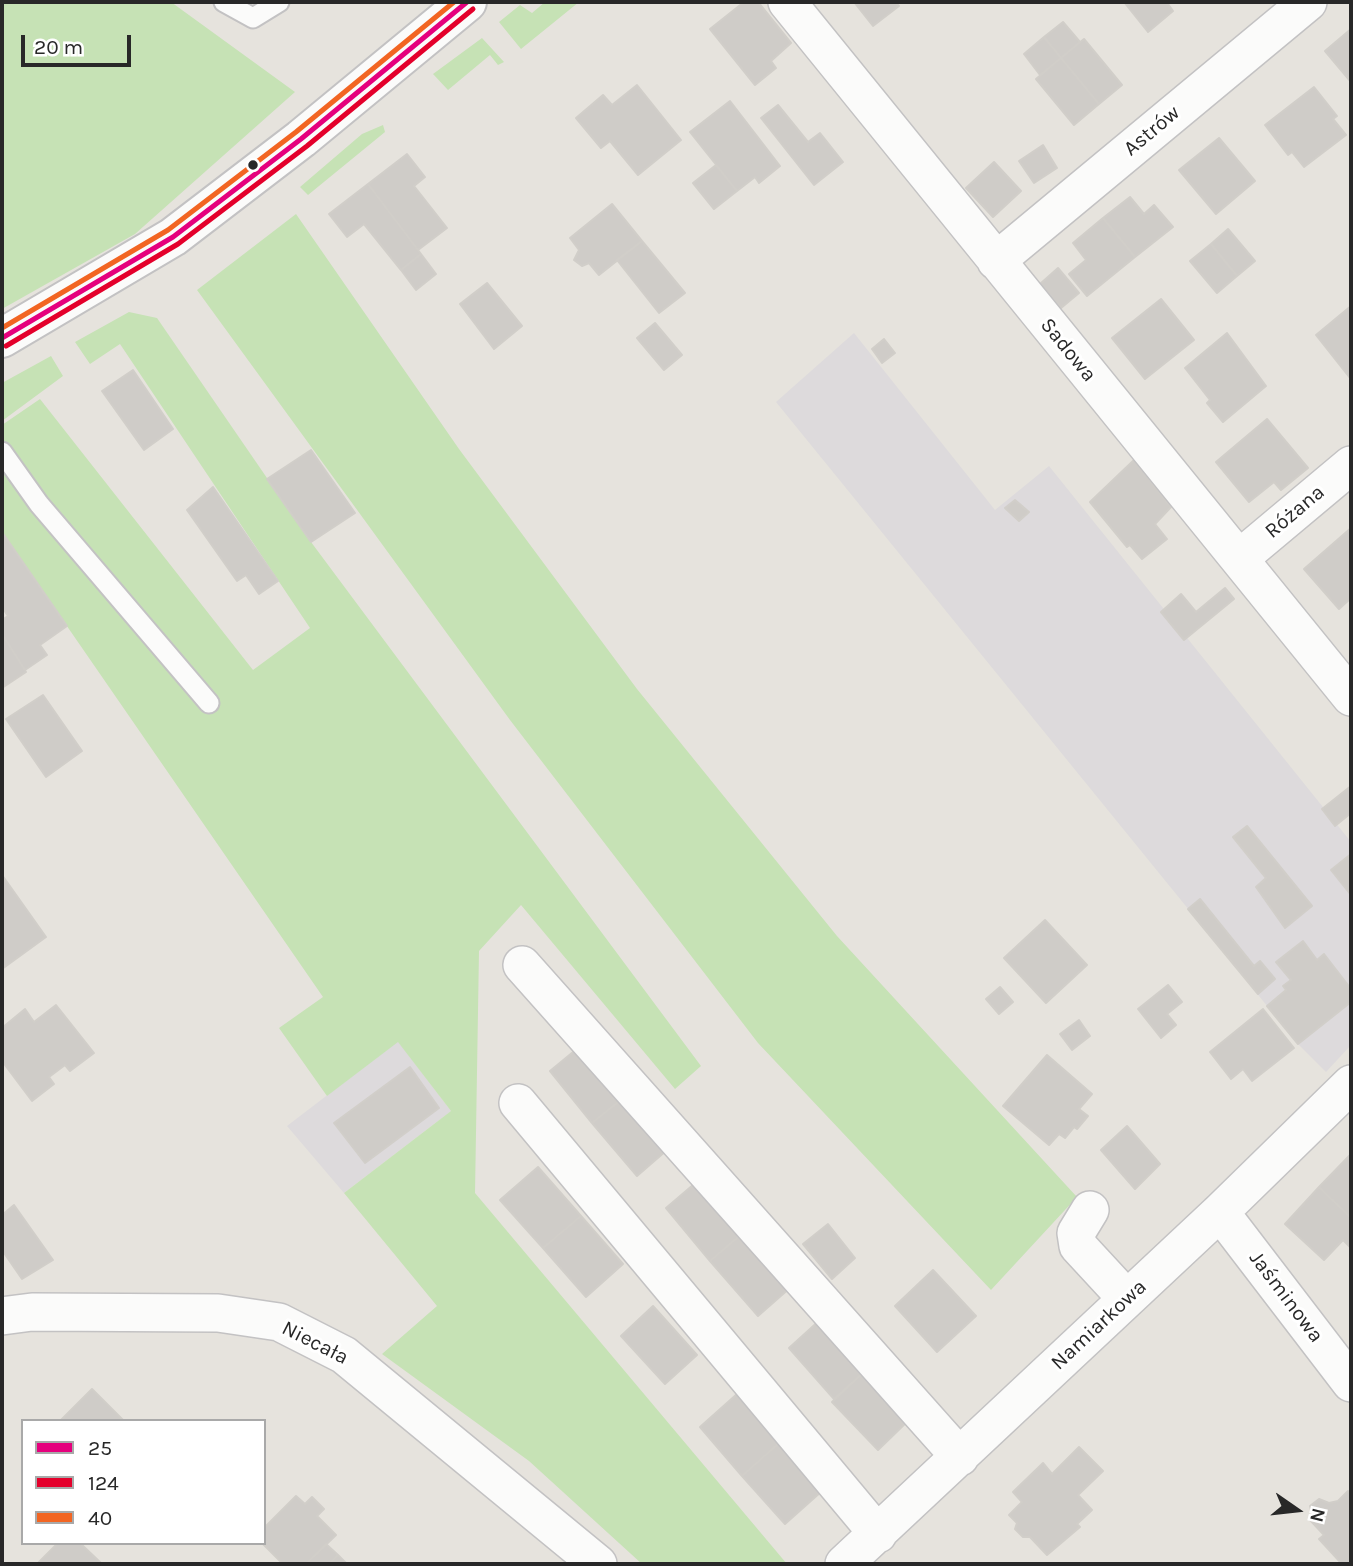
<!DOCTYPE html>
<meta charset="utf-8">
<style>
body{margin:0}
#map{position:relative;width:1353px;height:1566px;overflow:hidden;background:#e6e3dd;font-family:Karla,sans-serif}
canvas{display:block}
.frame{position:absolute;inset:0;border:4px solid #282828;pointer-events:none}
.legend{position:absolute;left:21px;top:1419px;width:245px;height:126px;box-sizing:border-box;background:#fff;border:2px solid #a9a9a9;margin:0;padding:9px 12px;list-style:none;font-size:21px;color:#282828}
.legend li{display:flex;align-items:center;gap:14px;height:35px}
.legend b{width:35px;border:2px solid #a9a9a9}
.north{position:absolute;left:1262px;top:1475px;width:70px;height:70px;-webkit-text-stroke:5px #fff;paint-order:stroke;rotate:104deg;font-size:19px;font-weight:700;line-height:28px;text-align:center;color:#282828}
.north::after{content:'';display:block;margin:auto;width:24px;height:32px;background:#282828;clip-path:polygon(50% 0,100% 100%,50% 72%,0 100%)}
.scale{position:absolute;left:21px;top:35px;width:110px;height:32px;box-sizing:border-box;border:4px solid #282828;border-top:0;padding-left:9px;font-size:21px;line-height:24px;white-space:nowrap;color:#282828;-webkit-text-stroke:5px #fff;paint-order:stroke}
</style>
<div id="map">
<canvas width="1353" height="1566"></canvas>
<div class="frame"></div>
<ul class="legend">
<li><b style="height:9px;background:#e5007d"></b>25</li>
<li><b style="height:9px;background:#e4002b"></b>124</li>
<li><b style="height:9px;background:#f26522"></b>40</li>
</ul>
<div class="north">N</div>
<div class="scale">20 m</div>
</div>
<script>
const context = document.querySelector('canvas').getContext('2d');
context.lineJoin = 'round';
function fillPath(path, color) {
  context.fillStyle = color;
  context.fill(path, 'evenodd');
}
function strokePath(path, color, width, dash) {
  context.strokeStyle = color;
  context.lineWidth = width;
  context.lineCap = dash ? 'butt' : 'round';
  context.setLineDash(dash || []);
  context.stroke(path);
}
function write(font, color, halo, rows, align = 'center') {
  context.font = font + ' Karla,sans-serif';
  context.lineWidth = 6;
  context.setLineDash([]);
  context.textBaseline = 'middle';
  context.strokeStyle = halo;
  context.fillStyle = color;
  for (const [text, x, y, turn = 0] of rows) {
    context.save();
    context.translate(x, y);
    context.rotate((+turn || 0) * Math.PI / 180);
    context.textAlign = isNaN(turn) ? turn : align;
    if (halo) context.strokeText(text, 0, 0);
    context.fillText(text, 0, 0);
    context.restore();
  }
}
const industrial = new Path2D(`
 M854,333L995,510L1049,466L1351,842V1045L1326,1072L1298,1044L776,402Z
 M398,1041L451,1111L344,1193L287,1126Z`);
const green = new Path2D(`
 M2,2H171L295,92L135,234L2,309Z
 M545,2H579L521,49L499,22L520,5L532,13Z
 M482,38L504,62L498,65L490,55L448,90L433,74Z
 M383,125L385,132L308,195L300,187L362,134Z
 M296,214L459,449L637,689L837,936L1077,1197L991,1290L758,1043L510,720L197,290Z
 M129,312L157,318L311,542L701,1066L675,1089L521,905L479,951L475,1193L787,1564H642L529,1461L382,1354L437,1306L344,1193L451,1111L398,1042L327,1096L279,1028L323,997L2,532V425L40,399L253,670L310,628L120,344L90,364L75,342Z
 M51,356L63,376L2,421V383Z`);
const building = new Path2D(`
 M744,2H758L791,43L771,61L776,68L755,85L710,29Z
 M854,2H895L899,6L873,26Z
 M1124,2H1171L1168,4L1173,11L1148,32Z
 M1063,22L1080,42L1061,58L1044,37Z
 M1351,29V82L1325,51Z
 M1044,37L1061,58L1040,75L1024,54Z
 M1084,39L1122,85L1099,104L1061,58Z
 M1061,58L1099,104L1074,125L1036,79Z
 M637,85L681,140L638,175L610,141L601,148L576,118L603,95L612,105Z
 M1314,87L1337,116L1333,119L1346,135L1304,167L1292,152L1288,155L1265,125Z
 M730,101L780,166L759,183L755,177L737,191L690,132Z
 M778,105L808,142L820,133L843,162L814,185L761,118Z
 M1219,138L1255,181L1216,214L1179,170Z
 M1043,145L1057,168L1034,183L1019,161Z
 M407,154L425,177L414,186L447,228L418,250L368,184Z
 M994,162L1021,191L993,217L966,188Z
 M716,165L737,191L714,209L693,183Z
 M368,184L421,254L401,270L364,224L347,237L329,214Z
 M1130,197L1144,214L1154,205L1173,227L1135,257L1103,218Z
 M612,204L642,241L599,275L589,263L582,266L574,260L579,250L570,238Z
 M1103,218L1135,257L1087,296L1069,274L1086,260L1073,243Z
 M1228,229L1255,261L1237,276L1211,244Z
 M642,241L685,293L659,313L617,260Z
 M1211,244L1237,276L1217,293L1190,261Z
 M421,254L436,274L416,290L401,270Z
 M1058,268L1079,293L1061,308L1040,284Z
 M487,283L522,326L494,349L460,304Z
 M1161,299L1194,340L1145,379L1112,338Z
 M1351,306V377L1350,378L1316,335Z
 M655,323L682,355L664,370L637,338Z
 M1227,333L1266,386L1223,422L1207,403L1210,400L1185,368Z
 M884,339L895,353L882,363L872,349Z
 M133,370L173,429L144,450L102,391Z
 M1267,419L1308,468L1281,490L1274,482L1249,502L1216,462Z
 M311,450L355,513L311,542L267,479Z
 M1134,460L1171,507L1155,524L1167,539L1142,559L1130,545L1127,547L1090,502Z
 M213,487L278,581L259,594L246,575L237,581L187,510Z
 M1015,500L1029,512L1019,521L1005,508Z
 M1351,528V598L1339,609L1304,569Z
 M2,532L67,626L40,645L47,655L25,670L2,634V620L8,616L2,607Z
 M1225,588L1234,599L1184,640L1161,612L1181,594L1196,612Z
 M2,634L26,672L2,688Z
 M43,695L82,751L46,777L6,719Z
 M1351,786V813L1335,826L1322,809Z
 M1247,826L1312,906L1285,928L1256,887L1266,878L1233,837Z
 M1351,854V895L1331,870Z
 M2,875L46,937L2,969Z
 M1200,899L1254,966L1260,961L1275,979L1258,994L1188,909Z
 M1045,920L1087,965L1046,1003L1004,958Z
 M1303,941L1317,960L1324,954L1351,989V1002L1298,1044L1267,1006L1286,990L1283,986L1291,980L1276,962Z
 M1168,985L1182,1002L1167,1014L1176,1025L1161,1038L1138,1009Z
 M1000,987L1013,1002L999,1014L986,999Z
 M56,1005L94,1053L70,1071L65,1065L49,1077L54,1084L32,1101L2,1061V1028L25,1009L34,1022Z
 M1263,1009L1294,1048L1252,1081L1243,1069L1231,1079L1210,1052Z
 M1079,1020L1090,1036L1072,1050L1060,1034Z
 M584,1043L627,1095L592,1123L550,1071Z
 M1047,1055L1092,1094L1079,1109L1088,1116L1077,1129L1074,1127L1065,1138L1059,1134L1049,1145L1003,1106Z
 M410,1067L439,1108L365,1163L334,1123Z
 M627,1095L667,1150L637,1176L592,1123Z
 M1127,1126L1160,1164L1135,1189L1101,1150Z
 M1351,1154V1218L1319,1187Z
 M538,1167L581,1216L543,1248L500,1200Z
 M700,1179L744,1232L710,1261L666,1208Z
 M1319,1187L1351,1218V1248L1343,1240L1324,1260L1285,1224Z
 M14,1205L53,1260L22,1279L2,1250V1215Z
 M581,1216L623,1264L586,1297L543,1248Z
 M828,1224L855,1258L832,1279L803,1244Z
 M744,1232L791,1287L758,1316L710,1261Z
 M933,1270L976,1316L937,1352L895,1306Z
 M653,1306L697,1355L665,1384L621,1336Z
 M821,1319L866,1370L834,1399L789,1348Z
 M866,1370L911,1418L878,1450L832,1402Z
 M92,1389L124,1421H60Z
 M737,1394L779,1443L742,1476L700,1427Z
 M779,1443L822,1491L785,1524L742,1476Z
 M1079,1447L1103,1471L1078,1495L1092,1510L1077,1524L1080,1527L1047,1555L1030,1537H1023L1015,1529L1017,1523L1009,1515L1022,1502L1013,1492L1043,1463L1052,1474Z
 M1348,1491L1351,1493V1564H1342L1319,1539L1324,1535L1310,1520L1313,1517L1310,1506L1319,1499L1329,1503L1338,1501Z
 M296,1496L305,1504L312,1497L324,1509L317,1516L336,1535L306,1564H283L262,1543L264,1528Z
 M58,1543H80L102,1564H37Z
 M326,1544L338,1555L329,1564H306Z
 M338,1555L347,1564H329Z`);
const service = new Path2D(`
 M224,2L253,18L279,2
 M2,452L39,504L209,703`);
const minor = new Path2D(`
 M787,2L1351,697
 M996,261L1308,2
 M1240,558L1351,465
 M522,965L960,1457
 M518,1103L878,1534
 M1090,1210L1076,1233L1078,1246L1127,1299
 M1220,1212L1351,1383
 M2,1316L32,1312L218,1313L279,1322L344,1355L598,1564
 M844,1564L1220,1212L1351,1084`);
const tertiary = new Path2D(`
 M2,338L173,237L301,139L467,2`);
const bus1 = new Path2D(`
 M2,338L173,237L301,139L467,2`);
const bus2 = new Path2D(`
 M6,346L178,244L307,146L473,9`);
const bus3 = new Path2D(`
 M2,328L168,230L296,132L454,2`);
const markers = [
 [253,165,6,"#282828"]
];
const streetNames = [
 ["Astrów",1152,131,-40],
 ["Sadowa",1068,350,51],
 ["Różana",1295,512,-40],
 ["Jaśminowa",1286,1297,53],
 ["Namiarkowa",1099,1325,-43],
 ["Niecała",315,1343,27]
];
fillPath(industrial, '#dddadc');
fillPath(green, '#c6e2b5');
fillPath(building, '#cfccc8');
strokePath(building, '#d1cec9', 2);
strokePath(service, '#c3c2c3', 23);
strokePath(minor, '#c3c2c3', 40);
strokePath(tertiary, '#c3c2c3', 42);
strokePath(service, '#fbfbfa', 19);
strokePath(minor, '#fbfbfa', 37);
strokePath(tertiary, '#fbfbfa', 38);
strokePath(bus1, '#e5007d', 5);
strokePath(bus2, '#e4002b', 5);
strokePath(bus3, '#f26522', 5);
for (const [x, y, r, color] of markers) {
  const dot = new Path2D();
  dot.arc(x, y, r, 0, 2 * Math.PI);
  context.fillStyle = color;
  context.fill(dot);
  strokePath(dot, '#fff', 2.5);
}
write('21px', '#282828', '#fff', streetNames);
</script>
